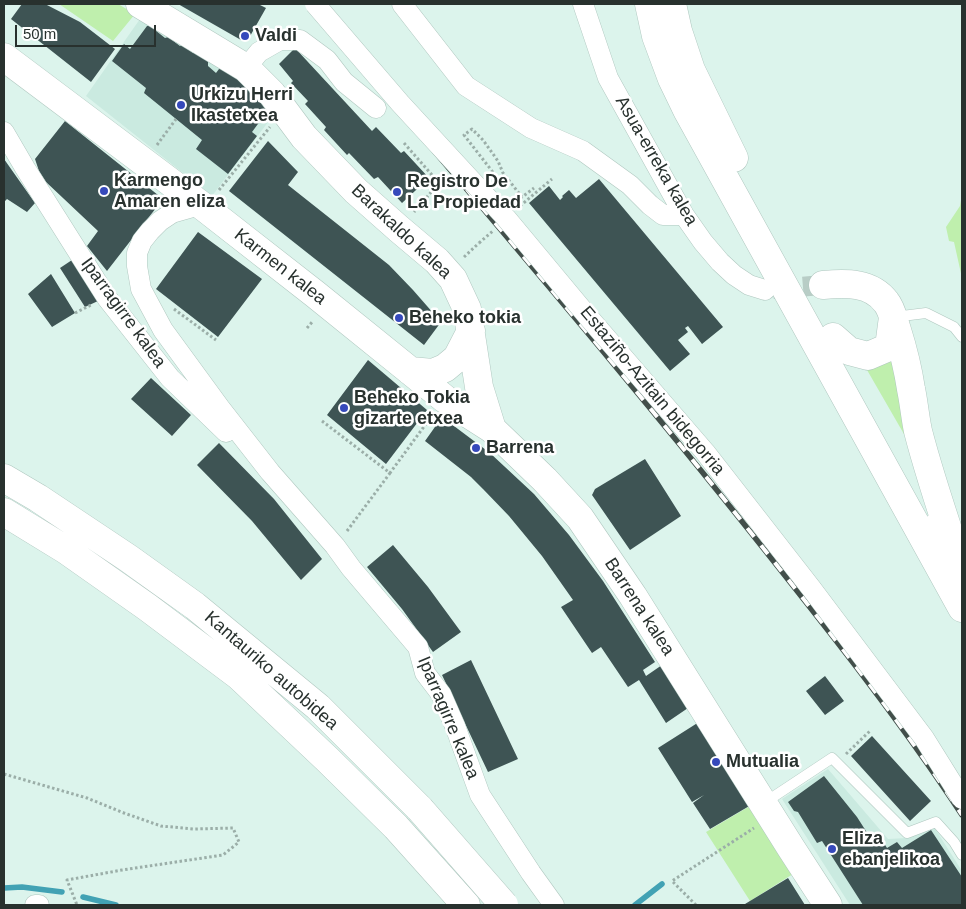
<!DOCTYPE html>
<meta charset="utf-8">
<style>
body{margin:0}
#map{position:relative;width:966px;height:909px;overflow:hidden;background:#dcf4ec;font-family:Helvetica,sans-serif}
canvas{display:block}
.frame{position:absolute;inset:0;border:5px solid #28312e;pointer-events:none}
.scale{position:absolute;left:15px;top:25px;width:141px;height:22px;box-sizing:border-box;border:2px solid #28312e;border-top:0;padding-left:6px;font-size:15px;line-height:18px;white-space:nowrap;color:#28312e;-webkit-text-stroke:4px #fff;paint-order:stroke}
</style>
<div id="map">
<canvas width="966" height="909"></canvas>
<div class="frame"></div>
<div class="scale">50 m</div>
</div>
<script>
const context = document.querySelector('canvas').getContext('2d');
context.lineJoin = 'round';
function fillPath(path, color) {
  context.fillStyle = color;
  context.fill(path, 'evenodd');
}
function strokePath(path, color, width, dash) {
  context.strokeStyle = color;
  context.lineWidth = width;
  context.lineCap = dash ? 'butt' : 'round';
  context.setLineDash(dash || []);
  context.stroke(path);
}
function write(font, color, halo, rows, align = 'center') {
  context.font = font + ' Helvetica,sans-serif';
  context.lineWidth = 5;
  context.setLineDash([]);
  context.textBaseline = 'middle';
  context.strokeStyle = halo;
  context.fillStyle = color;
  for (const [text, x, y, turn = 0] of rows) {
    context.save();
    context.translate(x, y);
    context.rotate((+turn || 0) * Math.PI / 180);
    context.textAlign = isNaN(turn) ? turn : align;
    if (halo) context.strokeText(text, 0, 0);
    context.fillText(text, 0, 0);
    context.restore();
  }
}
const built = new Path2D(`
 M140,19L236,75L275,113L212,196L86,96Z
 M828,769L888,839L907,838L934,827L962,871V905H850L782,799Z`);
const green = new Path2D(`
 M59,4H118L135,14L113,41Z
 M962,194V278L954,242L949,241L946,227L960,206Z
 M895,356L912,448L863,363Z
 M750,806L793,874L750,901L706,832Z`);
const stream = new Path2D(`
 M4,888L22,887L62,892
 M83,897L116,905
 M635,905L662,884`);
const building = new Path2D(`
 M22,4H45L80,22L115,49L91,82L11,19Z
 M178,4H258L266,8L249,38L241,40Z
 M147,26H150L165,38L168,37L180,46L182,45L193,53L196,52L208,61V66L216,73L219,69H222L236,78L248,89L249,92L254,96H256L269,109L252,132L257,136L228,174L196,149L202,140L144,93L146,88L112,61L124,44L130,49Z
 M295,48L372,131L376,127L401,153L404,151L429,178L402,203L378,177L374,179L349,153L347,155L324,130L326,127L305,104L308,101L291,83L293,81L279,64Z
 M65,121L163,199L107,271L87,246L98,231L46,182L39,171L35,159Z
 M268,141L298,172L288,185L389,265L413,290L441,322L424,345L229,191Z
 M4,159L35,203L27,212L7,199L4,202Z
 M599,179L723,327L702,344L688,326L685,328L688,332L678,340L690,354L670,371L529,203L549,186L560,200L563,197L562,196L569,190L576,198Z
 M198,232L262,279L218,337L156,289Z
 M72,260L98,301L85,307L60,268Z
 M51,274L75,313L52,327L28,294Z
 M368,360L427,410L386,464L327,415Z
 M151,378L191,415L172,436L131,399Z
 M442,417L490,453L534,494L569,535L603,581L655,662L643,670L646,676L662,665L688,708L666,723L639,680L628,687L601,647L592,653L561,607L573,600L542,556L509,516L483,489L471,477L425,441Z
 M219,443L274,499L322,559L301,580L252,521L197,465Z
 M645,459L681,516L630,550L592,495L595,489Z
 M393,545L428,587L461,632L433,652L402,609L367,567Z
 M471,660L518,759L488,772L442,675Z
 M825,676L844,701L825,715L806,691Z
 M699,722L751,805L710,829L693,803L704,795L692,802L658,748Z
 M872,736L931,801L910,821L851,756Z
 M824,776L857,817L873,842L880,837L887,848L897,842L902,848L931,830L962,877V905H863L822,841L817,843L798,812L794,811L788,802Z
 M788,878L805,905H746L745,904Z`);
const streetTunnel = new Path2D(`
 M773,289L823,285`);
const path = new Path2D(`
 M404,143L439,183L414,212
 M157,145L176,119
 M499,180L464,135L472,129L483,140L498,161L503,173L522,197L534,188
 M219,190L270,127
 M520,206L552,179
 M464,257L479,243
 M174,309L216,340
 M75,313L91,305
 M307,328L313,321
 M322,421L390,473L431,417
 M347,531L390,473
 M846,754L871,730
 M4,774L87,798L124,813L161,826L194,829L233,828L239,842L223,855L122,870L67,880L77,905
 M696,905L672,881L754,828`);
const lane = new Path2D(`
 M894,317L926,313L954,327L962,337
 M764,803L832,758L907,833L936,822L954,842L962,855`);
const street = new Path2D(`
 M402,4L466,86L531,128L583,151L630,185L650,205L663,215H684
 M583,4L608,78L684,215L703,242L720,262L734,275L749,285L765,290
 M246,68L259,52L280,40H300L327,60L344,82L376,108
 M4,132L25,168L107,298L170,378L226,432
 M200,205L172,213L160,221L150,231L142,241L137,253V266L141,289L163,330L220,408L270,472L335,546L351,568L418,647L425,673L441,694L455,726L480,795L531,873L554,905
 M35,905H39`);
const secondary = new Path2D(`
 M140,4L246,68L272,94L304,137L356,191L399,229L437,261L453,279L467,309L479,387L492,429
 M4,57L205,208L315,294L445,399L492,429L545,480L580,518L633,596L791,848L828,905
 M823,285C846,283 871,282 886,302C892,309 894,321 897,330C903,349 908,369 911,389C914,403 915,417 918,431C928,470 941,509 954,548
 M833,337L849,351L868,356L889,347L893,317
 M410,371L433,373L445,368L457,358L471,331`);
const highway = new Path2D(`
 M649,4L656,36L672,79L687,110L962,608
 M672,4L678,31L691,70L734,158
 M4,478L38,498L128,558L195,606L318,707L420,809
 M4,512L66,550L147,607L239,676L328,760L396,827L466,905
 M938,526L962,568`);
const rail = new Path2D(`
 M311,4C458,181 609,354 752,534C825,626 898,717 962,815
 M321,4L619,358
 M706,464L767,539L819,607
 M862,663L922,739L962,795`);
const pathBridge = new Path2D(`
 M479,243L494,230`);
const streetBridge = new Path2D(`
 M315,4L400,103L506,218L590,319L705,452L811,588L924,738L962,799`);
const highwayBridge = new Path2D(`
 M420,809L504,905`);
const markers = [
 [245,36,5,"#3649bb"],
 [181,105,5,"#3649bb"],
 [104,191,5,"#3649bb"],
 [397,192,5,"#3649bb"],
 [399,318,5,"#3649bb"],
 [344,408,5,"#3649bb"],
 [476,448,5,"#3649bb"],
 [716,762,5,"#3649bb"],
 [832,849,5,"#3649bb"]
];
const poiNames = [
 ["Valdi",255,36],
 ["Urkizu Herri",191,95],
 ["Ikastetxea",191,116],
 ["Karmengo",114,181],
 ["Amaren eliza",114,202],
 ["Registro De",407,182],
 ["La Propiedad",407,203],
 ["Beheko tokia",409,318],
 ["Beheko Tokia",354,398],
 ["gizarte etxea",354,419],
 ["Barrena",486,448],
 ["Mutualia",726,762],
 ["Eliza",842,839],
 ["ebanjelikoa",842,860]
];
const streetNames = [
 ["Asua-erreka kalea",656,161,60],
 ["Barakaldo kalea",401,232,43],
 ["Karmen kalea",280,267,38],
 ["Iparragirre kalea",123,313,54],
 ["Estaziño-Azitain bidegorria",652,391,50],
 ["Barrena kalea",639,607,57],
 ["Kantauriko autobidea",271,671,41],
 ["Iparragirre kalea",448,718,67]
];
fillPath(built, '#caeae0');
fillPath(green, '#bfefad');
strokePath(stream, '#42a2b4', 5.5);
fillPath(building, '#3e5454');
strokePath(streetTunnel, '#b8cdc6', 20, [20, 10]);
strokePath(lane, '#afc7bf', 11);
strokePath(street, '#afc7bf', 21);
strokePath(secondary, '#afc7bf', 29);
strokePath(highway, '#afc7bf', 29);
strokePath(path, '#9baea8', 3, [2.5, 2.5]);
strokePath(lane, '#fff', 10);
strokePath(street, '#fff', 20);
strokePath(secondary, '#fff', 28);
strokePath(highway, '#fff', 28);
strokePath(rail, '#424e4a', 5.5);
strokePath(rail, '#fff', 4, [11]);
strokePath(streetBridge, '#afc7bf', 21, []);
strokePath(highwayBridge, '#afc7bf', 29, []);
strokePath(pathBridge, '#9baea8', 3, [2.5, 2.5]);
strokePath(streetBridge, '#fff', 20);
strokePath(highwayBridge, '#fff', 28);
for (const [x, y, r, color] of markers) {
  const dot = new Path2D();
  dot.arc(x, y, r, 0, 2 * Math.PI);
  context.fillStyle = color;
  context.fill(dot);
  strokePath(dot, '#fff', 2);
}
write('bold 18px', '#28312e', '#fff', poiNames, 'left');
write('18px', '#28312e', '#fff', streetNames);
</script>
